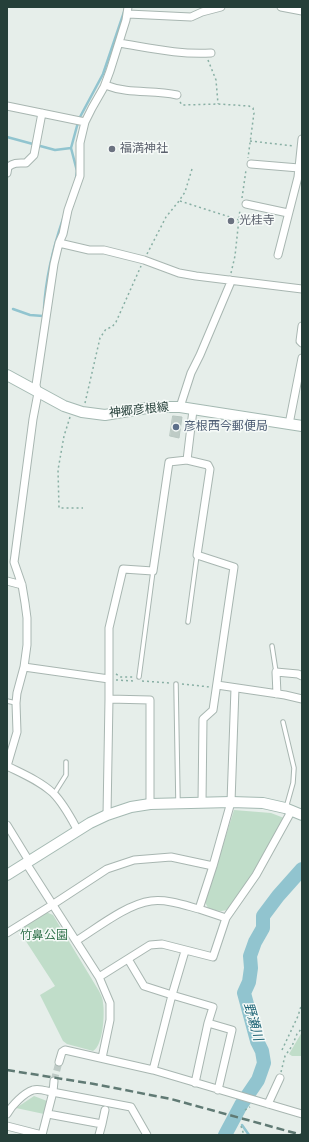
<!DOCTYPE html>
<meta charset="utf-8">
<style>
body{margin:0}
#map{position:relative;width:309px;height:1142px;overflow:hidden;background:#e6eeea;font-family:"Source Sans 3",sans-serif}
canvas{display:block}
.frame{position:absolute;inset:0;border:8px solid #253f39;pointer-events:none}
</style>
<div id="map">
<canvas width="309" height="1142"></canvas>
<div class="frame"></div>
</div>
<script>
const context = document.querySelector('canvas').getContext('2d');
context.lineJoin = 'round';
function fillPath(path, color) {
  context.fillStyle = color;
  context.fill(path, 'evenodd');
}
function strokePath(path, color, width, dash) {
  context.strokeStyle = color;
  context.lineWidth = width;
  context.lineCap = dash ? 'butt' : 'round';
  context.setLineDash(dash || []);
  context.stroke(path);
}
function write(font, color, halo, rows, align = 'center') {
  context.font = font + ' "Source Sans 3","Noto Sans JP",sans-serif';
  context.lineWidth = 3;
  context.setLineDash([]);
  context.textBaseline = 'middle';
  context.strokeStyle = halo;
  context.fillStyle = color;
  for (const [text, x, y, turn = 0] of rows) {
    context.save();
    context.translate(x, y);
    context.rotate((+turn || 0) * Math.PI / 180);
    context.textAlign = isNaN(turn) ? turn : align;
    if (halo) context.strokeText(text, 0, 0);
    context.fillText(text, 0, 0);
    context.restore();
  }
}
const green = new Path2D(`
 M234,810L271,813L284,818L251,878L228,909C222,913 215,910 208,908L205,902Z
 M46,912L53,915L99,991C101,995 103,999 103,1003C105,1014 103,1046 93,1051L67,1044L63,1041L40,995L55,986L18,929Z
 M302,1032V1056H292L289,1054Z
 M34,1096L47,1101L44,1114L16,1108Z`);
const stream = new Path2D(`
 M7,137L55,150L71,148
 M76,178L77,171L71,148L77,126L80,117L103,74L124,12
 M44,308C46,277 53,248 63,219
 M13,309L30,315L43,316L44,315
 M232,1121L235,1123
 M242,1125L249,1135`);
const river = new Path2D(`
 M225,1135L241,1105L258,1080L264,1063L262,1051L257,1041L244,993L249,982L251,968L250,956L255,942L263,928V916L278,896L302,869`);
const building = new Path2D(`
 M173,416L182,417L179,438L170,436Z`);
const streetTunnel = new Path2D(`
 M54,1081L59,1062`);
const path = new Path2D(`
 M208,60L216,80L218,104
 M180,102L182,105L218,104L249,106L253,108L254,113L248,158
 M250,141L294,146
 M242,198L246,170
 M180,201L239,220
 M147,254L166,217L179,201L185,192L192,169
 M231,273L235,256L240,209
 M85,403L100,338L106,329L112,327L116,322L141,266
 M70,417L64,436L58,470L59,508H83
 M116,674L121,677H134
 M116,680L134,681
 M142,681L170,683
 M182,684L210,687
 M282,1050L298,1016L302,1003
 M281,1072L285,1056L292,1046L297,1034L302,1028
 M245,1110L250,1107
 M241,1126L244,1135`);
const lane = new Path2D(`
 M188,622L197,555
 M272,646L276,672
 M139,677L153,571
 M176,684L178,802
 M7,701L16,703
 M283,722L294,768L293,783L286,808
 M54,794L66,775V762`);
const street = new Path2D(`
 M281,7L302,11
 M128,14L191,17L202,12L221,7
 M119,43C150,48 180,55 211,53
 M105,85C131,95 152,89 177,95
 M7,106L85,122
 M251,164L299,168
 M7,173L8,167C15,162 18,163 26,163L34,155L42,113
 M246,204L288,213
 M59,243L89,250H104L144,260L179,273L196,276L302,289
 M278,255L298,177L302,139
 M302,326L300,341L302,343
 M180,407L191,373L200,355L230,284V280
 M289,424L302,358
 M187,460L208,465L210,469L197,555L234,567L213,710L203,719L202,802
 M7,581L22,585
 M24,667L109,679
 M217,685L285,695L302,699
 M277,694L276,672L298,674L302,676
 M109,699V628L123,569L153,571L169,462L187,460L193,410
 M7,766L17,732L16,703L17,693L24,667L27,645V618L25,603L22,585L14,562L15,555L33,419L38,393L36,385L54,264L59,243L63,234L68,210L80,176V143L85,122L92,108L104,87L110,71L126,20L128,7
 M7,766C23,774 40,781 53,793C64,804 71,818 78,831
 M107,815L109,699L150,700V804
 M7,825L29,861
 M26,863L99,977L110,1003V1020L102,1058
 M226,918L199,909L213,866L231,802L235,688
 M7,933L52,905L107,869L134,860L171,857L213,866
 M76,941C97,928 127,904 151,901C167,899 184,905 199,909
 M128,959L144,986L172,995L185,951
 M99,977L150,945L162,944L213,957L226,918L256,875L292,810
 M208,1023L232,1030L218,1090
 M59,1062L62,1052L65,1050L153,1070L302,1114
 M153,1070L172,995L213,1007L208,1023L195,1083
 M268,1104L280,1078
 M7,1114C12,1105 24,1093 33,1090C37,1089 43,1090 47,1091L131,1107L147,1135
 M48,1114L102,1124L99,1135
 M102,1124L105,1110
 M7,1126L42,1135
 M42,1135L53,1092L54,1081`);
const secondary = new Path2D(`
 M7,375L64,406L82,412L105,415L153,407H180L302,426
 M7,875L90,823L107,815L131,807L150,804L231,802L263,803L285,808L302,815`);
const rail = new Path2D(`
 M7,1070L94,1084L171,1099L302,1135`);
const markers = [
 [112,149,4,"#6b7280"],
 [231,221,4,"#6b7280"],
 [176,427,4,"#5c6f8a"]
];
const worshipNames = [
 ["福満神社",120,149],
 ["光桂寺",239,221]
];
const streetNames = [
 ["神郷彦根線",139,411,-6]
];
const serviceNames = [
 ["彦根西今郵便局",184,427]
];
const parkNames = [
 ["竹鼻公園",44,936]
];
const waterNames = [
 ["野瀬川",252,1022,74]
];
fillPath(green, '#c0ddc9');
strokePath(stream, '#91c4cf', 2.5);
strokePath(river, '#91c4cf', 14);
fillPath(building, '#becbc6');
strokePath(building, '#b8c7c1', 1);
strokePath(streetTunnel, '#bfcbc7', 7, [7, 3.5]);
strokePath(lane, '#a8b6b1', 5.5);
strokePath(street, '#a8b6b1', 9);
strokePath(secondary, '#a4b9b2', 12);
strokePath(path, '#88afa4', 1.5, [2, 3]);
strokePath(lane, '#fff', 3.5);
strokePath(street, '#fff', 7);
strokePath(secondary, '#fff', 10);
strokePath(rail, '#607a74', 2.5, [8, 4]);
for (const [x, y, r, color] of markers) {
  const dot = new Path2D();
  dot.arc(x, y, r, 0, 2 * Math.PI);
  context.fillStyle = color;
  context.fill(dot);
  strokePath(dot, '#f6faf8', 1.5);
}
write('12px', '#5b616d', '#f6faf8', worshipNames, 'left');
write('12px', '#253f39', '#f6faf8', streetNames);
write('12px', '#4e5e75', '#f6faf8', serviceNames, 'left');
write('12px', '#32744d', '#f6faf8', parkNames);
write('italic 13px', '#226778', '#f6faf8', waterNames);
</script>
